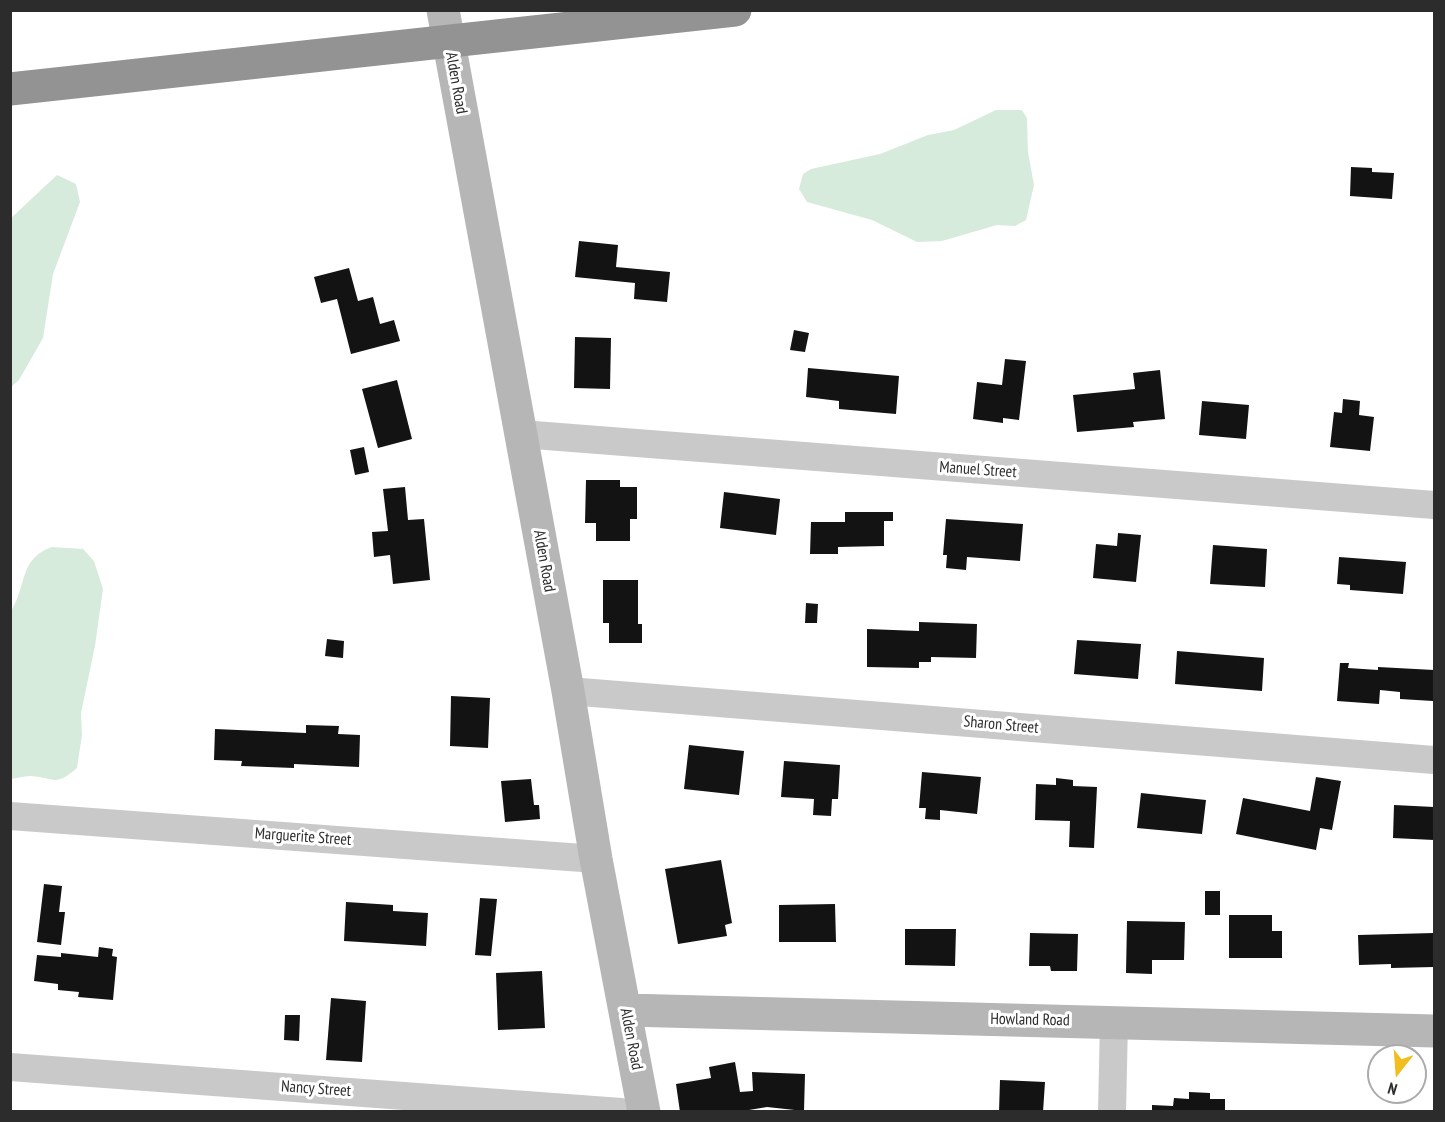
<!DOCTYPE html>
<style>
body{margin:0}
#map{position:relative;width:1445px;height:1122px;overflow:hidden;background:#fff;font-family:"PT Sans Narrow",sans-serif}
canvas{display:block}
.frame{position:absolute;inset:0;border:12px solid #2c2c2c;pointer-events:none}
.north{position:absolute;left:1367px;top:1044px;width:60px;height:60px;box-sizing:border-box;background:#fff;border:2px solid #ababab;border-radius:50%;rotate:197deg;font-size:16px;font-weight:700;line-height:24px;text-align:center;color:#2c2c2c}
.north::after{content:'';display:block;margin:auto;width:21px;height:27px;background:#f2bd1e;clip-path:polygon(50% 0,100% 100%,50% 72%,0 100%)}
</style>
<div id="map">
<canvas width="1445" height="1122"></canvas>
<div class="frame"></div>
<div class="north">N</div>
</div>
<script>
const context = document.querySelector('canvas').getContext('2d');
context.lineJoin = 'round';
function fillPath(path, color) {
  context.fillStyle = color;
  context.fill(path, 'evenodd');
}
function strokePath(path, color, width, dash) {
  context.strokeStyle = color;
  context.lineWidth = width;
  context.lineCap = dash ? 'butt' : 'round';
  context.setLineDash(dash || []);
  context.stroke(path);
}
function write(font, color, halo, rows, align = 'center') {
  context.font = font + ' "PT Sans Narrow",sans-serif';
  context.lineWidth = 6;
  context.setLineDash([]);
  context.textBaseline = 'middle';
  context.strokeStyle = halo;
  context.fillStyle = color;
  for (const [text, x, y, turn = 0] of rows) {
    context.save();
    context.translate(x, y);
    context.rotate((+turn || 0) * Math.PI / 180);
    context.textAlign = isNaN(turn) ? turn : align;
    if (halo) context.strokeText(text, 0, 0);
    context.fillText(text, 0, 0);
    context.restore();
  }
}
const green = new Path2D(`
 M996,110H1022L1027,118L1028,152L1034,185L1026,220L1015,226L997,225L942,241L917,242L872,220L807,202L799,189L803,174L811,169L880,154L928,135L954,130Z
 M57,175L76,184L80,202L53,274L43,338L19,380L11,387V218Z
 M52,547L83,549L94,561L103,589L95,646L81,713L82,735L77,768C55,787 56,778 31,776C25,776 18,778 12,779L11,611C27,586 19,558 52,547Z`);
const building = new Path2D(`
 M1351,167L1372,168V172L1394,173L1392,199L1350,196Z
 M579,241L618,245L616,267L670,272L667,302L634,299L635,283L575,277Z
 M349,268L358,301L373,297L380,324L394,320L400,341L351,354L337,299L321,303L314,277Z
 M794,330L809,333L805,352L790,350Z
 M575,337L611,338L610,389L574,388Z
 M1005,359L1026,361L1019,420L1003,418V423L973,419L977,382L1002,385Z
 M808,368L899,376L896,414L839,409V401L806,397Z
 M1160,370L1165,419L1133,422L1134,427L1077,432L1073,395L1135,389L1133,373Z
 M397,380L412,439L378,448L362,389Z
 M1343,399L1360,401L1359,415L1374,417L1370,451L1330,447L1334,412L1342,413Z
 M1202,401L1249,405L1246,439L1199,435Z
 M364,447L369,472L355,475L350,450Z
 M586,480H620V487H637V519H630V541H596V523H585Z
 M405,487L408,520L424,519L430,580L393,584L390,555L374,557L372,532L388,531L383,489Z
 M724,492L780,499L776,535L720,528Z
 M845,512H893V521H884V546L838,547V554H810L811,522H845Z
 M946,519L1023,524L1020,561L967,557L966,570L946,568L947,555H943Z
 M1118,533L1141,535L1136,582L1093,578L1096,544L1117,546Z
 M1213,545L1267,549L1265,587L1210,584Z
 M1339,557L1406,562L1403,594L1350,590V585L1337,584Z
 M603,580H638V624H642V643H609V623H603Z
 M806,603L818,604L817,623H805Z
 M919,622L977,624L976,658L931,657V662H919V668L867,667V629L919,631Z
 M327,639L344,641L343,658L325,656Z
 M1077,640L1141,644L1138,679L1074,674Z
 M1177,651L1264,658L1262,691L1175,684Z
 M1340,663H1349L1348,668L1378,670V667L1434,670L1433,701L1400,699V692L1380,690L1379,704L1337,701Z
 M451,696L490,698L488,748L450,746Z
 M306,725L339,726L338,734L360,735L359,767L294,764V768L241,766L242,761L214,760L215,729L306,733Z
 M689,745L744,751L739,795L684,789Z
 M784,761L840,765L838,799H832L831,816L813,815L814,799L781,797Z
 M922,772L981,777L977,814L940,810V820L925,819L926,808H919Z
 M1316,777L1341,781L1332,830L1320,828L1316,850L1236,834L1243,798L1310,811Z
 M1056,778L1073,780V786L1097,787L1094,848L1069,847L1070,821L1035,820L1036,784L1056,785Z
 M531,779L534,805H539L540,819L505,822L501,781Z
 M1141,793L1206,800L1202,834L1137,828Z
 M1394,805L1434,807V840L1393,838Z
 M721,860L732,923L725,925L727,936L678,944L665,869Z
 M44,884L62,886L59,912H65L61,945L37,942Z
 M1205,891H1220V915H1205Z
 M480,898L497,899L491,956L475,955Z
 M346,902L393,905V911L428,913L426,946L344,941Z
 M835,904L836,942H779V905Z
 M1229,915H1272V931H1282V958H1229Z
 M1127,921L1185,922L1184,960H1152V974L1126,973Z
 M905,929H956L955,966L905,965Z
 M1030,933L1078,934L1077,971H1051L1050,966H1029Z
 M1434,933V967L1391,968V964L1359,965L1358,935Z
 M99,947L113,949L112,956L117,957L113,1000L78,997L79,992L58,990V984L34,981L37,955L61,957V953L98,957Z
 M542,971L545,1028L498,1030L496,973Z
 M331,998L366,1001L362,1062L326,1060Z
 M285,1015H300L299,1041L284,1040Z
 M735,1062L740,1092L753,1091L752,1072L805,1074L804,1111L767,1107L737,1112H680L676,1084L711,1078L709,1067Z
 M1000,1080L1045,1082L1043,1112H999Z
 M1189,1092L1210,1093V1099H1225V1112H1152V1105L1173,1106L1174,1098L1189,1099Z`);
const street = new Path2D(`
 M521,434L1434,505
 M568,691L1434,760
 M10,816L596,859
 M10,1067L621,1112
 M1112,1112L1114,1022`);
const secondary = new Path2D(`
 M443,10L568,691L596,859L644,1112
 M626,1010L1434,1031`);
const highway = new Path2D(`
 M10,89L735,10`);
const streetNames = [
 ["Alden Road",456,83,80],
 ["Manuel Street",978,470,4],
 ["Alden Road",544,561,80],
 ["Sharon Street",1001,725,5],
 ["Marguerite Street",303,837,4],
 ["Howland Road",1030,1020,1],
 ["Alden Road",631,1039,79],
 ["Nancy Street",316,1089,4]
];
fillPath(green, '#d7ebdd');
fillPath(building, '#131313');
strokePath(street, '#c9c9c9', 28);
strokePath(secondary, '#b6b6b6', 33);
strokePath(highway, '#939393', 33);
write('16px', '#2c2c2c', '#fff', streetNames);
</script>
